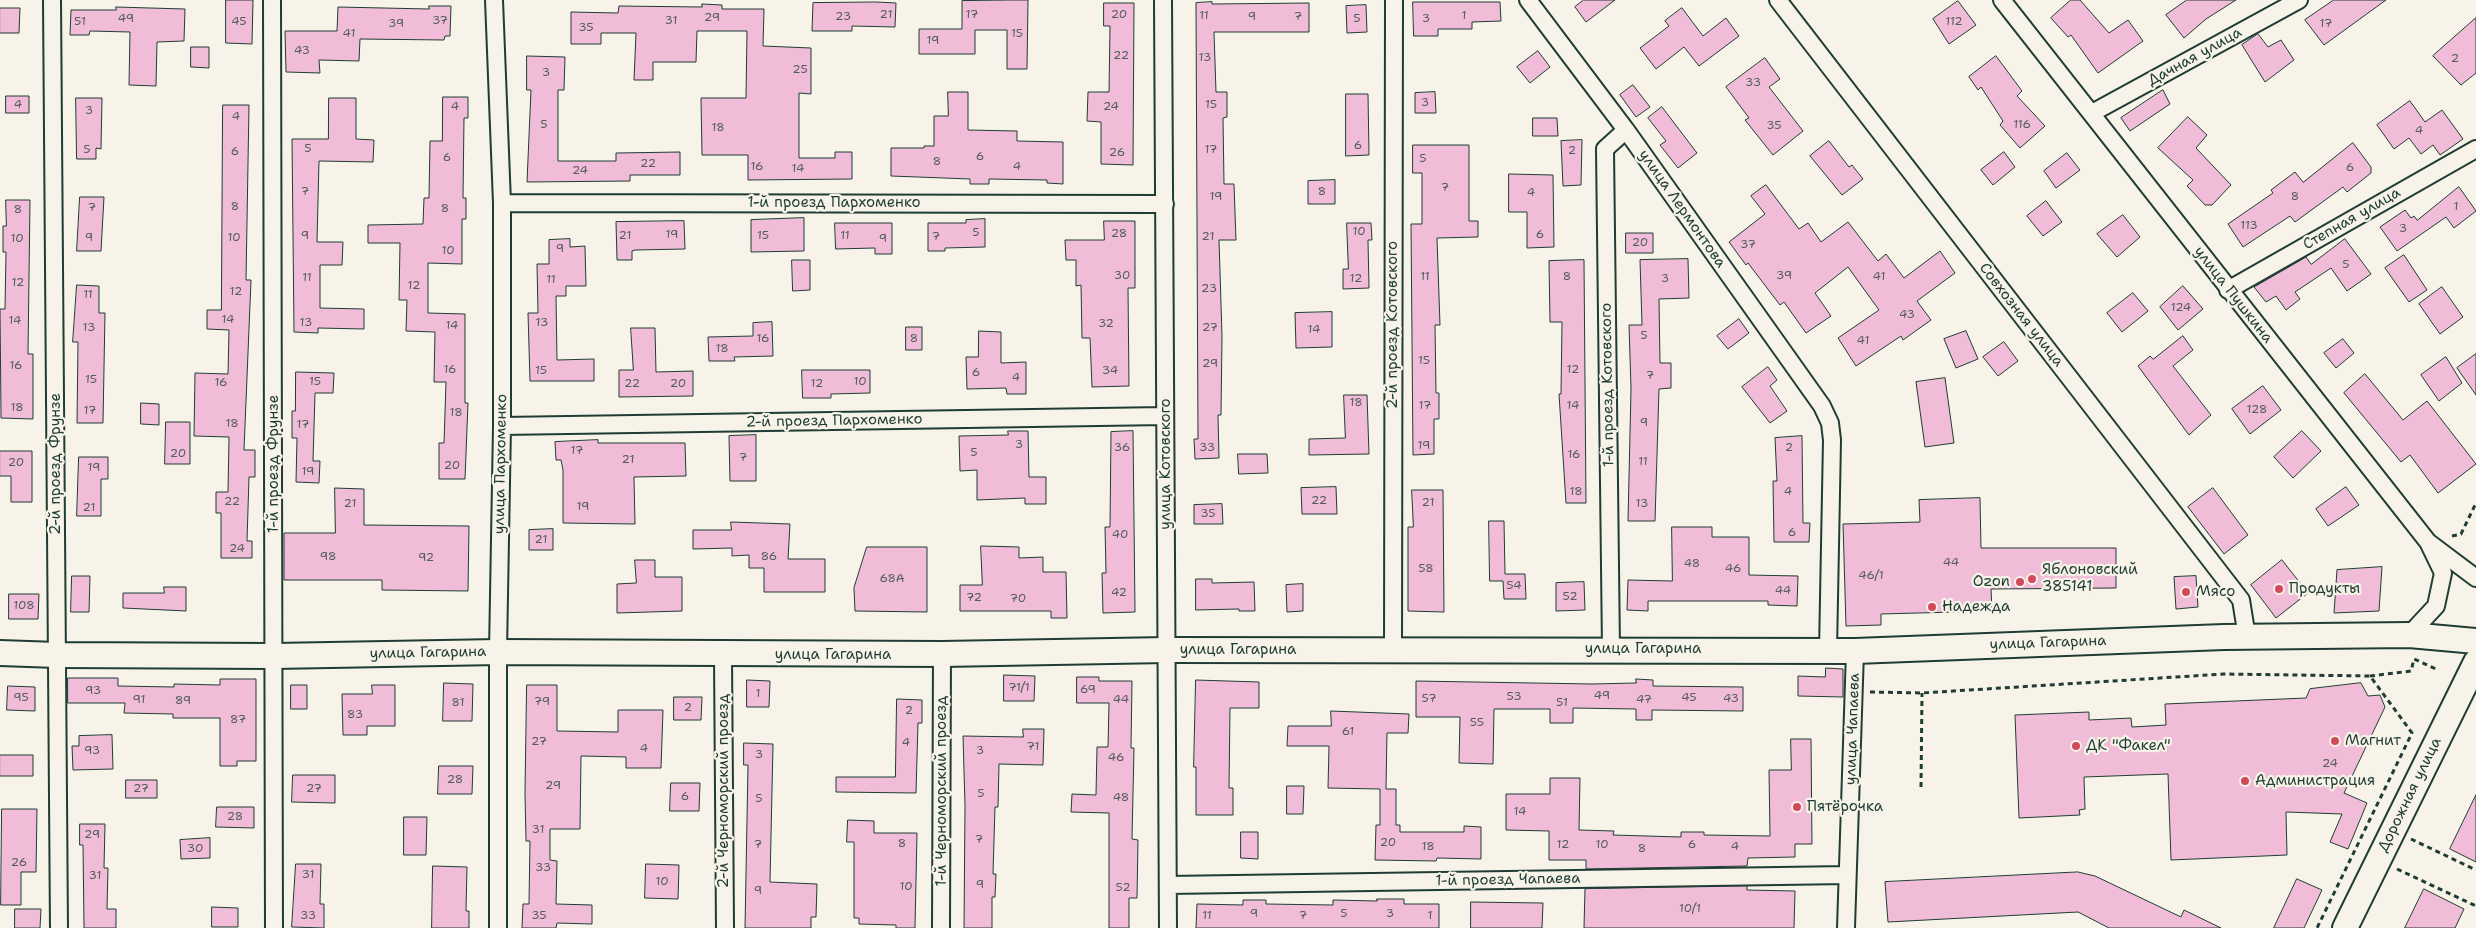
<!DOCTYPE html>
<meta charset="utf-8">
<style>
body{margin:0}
canvas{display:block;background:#f7f3e8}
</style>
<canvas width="2476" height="928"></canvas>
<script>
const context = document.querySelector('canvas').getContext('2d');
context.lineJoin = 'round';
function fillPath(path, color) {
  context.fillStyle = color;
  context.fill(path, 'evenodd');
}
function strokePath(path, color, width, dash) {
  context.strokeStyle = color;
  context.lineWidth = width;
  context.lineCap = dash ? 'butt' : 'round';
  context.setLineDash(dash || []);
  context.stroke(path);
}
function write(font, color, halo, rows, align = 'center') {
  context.font = font + ' "Shantell Sans",sans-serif';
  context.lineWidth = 4.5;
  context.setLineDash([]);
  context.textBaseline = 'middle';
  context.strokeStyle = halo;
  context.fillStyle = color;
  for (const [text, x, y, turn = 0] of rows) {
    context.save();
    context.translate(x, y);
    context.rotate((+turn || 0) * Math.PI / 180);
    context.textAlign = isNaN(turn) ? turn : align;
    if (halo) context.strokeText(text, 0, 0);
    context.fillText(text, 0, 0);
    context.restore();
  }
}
const building = new Path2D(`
 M226,0H253L252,44L226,43Z
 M1008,0H1028L1027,69H1007V30H975V54H919V29H962V1Z
 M1584,0H1615L1586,22L1575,7Z
 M2071,0H2080L2109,33L2128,20L2143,41L2098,73L2071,35L2068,37L2051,18Z
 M2187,0H2236L2206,19L2184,38L2166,15Z
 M2334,0H2386L2324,45L2305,20Z
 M1958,1L1976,25L1949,44L1933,19Z
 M876,2L896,3L895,27L852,26V31H812L813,3Z
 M1212,2V4L1309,3V32H1214L1216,92H1227V117L1223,118L1224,184H1234L1236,240H1219L1222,336L1221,415H1218L1219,458L1195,459L1194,439H1198L1196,3Z
 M1413,2H1500L1501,21L1472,22V29H1438V36H1414Z
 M1104,3H1134L1133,165L1101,164V122L1087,121L1088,92H1109L1110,26H1104Z
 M702,4L722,5V9H764L763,46L811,48V94L799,93V158H835V152H852V179L748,180V155H702L701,98H746L747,31H697L696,62H653V80H634L636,33H601V44H571V12L618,13L619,6L702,7Z
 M1366,5L1367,32L1347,33L1346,6Z
 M429,6H451L450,36H445L444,40L360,39L359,61L319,60L320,73L286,72L285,31H337L338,7L429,9Z
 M116,7L185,9L184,41L157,42L156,86L129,85L130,32L90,31L89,35H70L71,10H116Z
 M0,8H20L19,33H0Z
 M1682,8L1703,36L1726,18L1739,36L1699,66L1684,47L1656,69L1640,48L1669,26L1665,21Z
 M2476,18V73L2461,85L2433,56Z
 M2258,34L2268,47L2281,40L2294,60L2265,82L2242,45Z
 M191,47H209V68L191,67Z
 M1538,51L1550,67L1530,83L1517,67Z
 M527,56L565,57L564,90H558V161H616V153L680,152V175H630V181L527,182L531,90H527Z
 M1996,56L2022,91L2017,96L2045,126L2020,148L2000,125L2003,121L1981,87L1978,90L1969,77Z
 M1765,58L1780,79L1769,87L1803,131L1773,155L1745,120L1749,118L1726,87Z
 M1633,85L1650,107L1636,117L1620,95Z
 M2163,90L2170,104L2130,131L2121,118Z
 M948,92H968V130L1017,131V141L1063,142V184L1047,183V180L989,179V184H970V179L891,176V148H924V146H934V116H948Z
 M1435,92L1436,113H1415V93Z
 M1346,94H1368L1369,155L1346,156Z
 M6,96H29V113H6Z
 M443,97H468V118H464L463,198H466V219H462V264L428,263V313L465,314V403H468L465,479H439V443H444L446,382H434L435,332L406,331L407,300H399L400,243H368V225L423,224L424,198H429L430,141H442Z
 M76,98H102L101,149L96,148V159H77Z
 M329,98H356V139L374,140L373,162L319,161L317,242H343L342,265H320V308L364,309V329L318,328V333L294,332L292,139H328Z
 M2410,101L2425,122L2442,110L2463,139L2440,155L2433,145L2421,154L2409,138L2394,149L2377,125Z
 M223,105H249L246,280H251L244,450H255V477H249L247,541H252V558H221V513H216V492H228L229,437L194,436L195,373L228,374L229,330L207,329V310H221Z
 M1662,107L1697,153L1678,168L1660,145L1666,141L1648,118Z
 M2188,117L2207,135L2196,148L2231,185L2212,205H2205L2187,186L2193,180L2158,148Z
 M1533,118H1557L1558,136H1533Z
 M1582,140L1581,185L1563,186L1561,141Z
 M1829,141L1849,167L1852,165L1863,179L1842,195L1810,156Z
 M2353,143L2371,167V173L2347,192L2343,187L2295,222L2290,216L2243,247L2228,224L2273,193L2271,190L2295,172L2303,182Z
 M1413,145H1469V221H1478V237L1437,238L1440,325H1435L1436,393H1439V419H1434V454L1413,455L1411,224H1422V173H1413Z
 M2004,152L2015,167L1993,185L1981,170Z
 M2067,153L2080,170L2056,188L2044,171Z
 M1509,174L1553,175L1554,247L1527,248V212H1509Z
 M1335,180V204H1308V181Z
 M1766,185L1799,229L1808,223L1821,242L1848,222L1878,261L1886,254L1904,278L1940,251L1955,273L1917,301L1931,320L1903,340L1901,336L1856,366L1838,338L1879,310L1848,267L1815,293L1831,316L1806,333L1784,302L1780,305L1748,263L1746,265L1729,242L1765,214L1751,196Z
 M2459,187L2476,211L2454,228L2446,217L2397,251L2380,227L2405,210L2411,218L2414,216L2417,220Z
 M80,197H104L101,251H77Z
 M6,200H30L28,354H33V419L1,418L0,309H5L6,252H3V226H6Z
 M2046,201L2062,222L2043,236L2027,216Z
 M2123,215L2140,237L2117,257L2097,234Z
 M804,218V251L751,252V220Z
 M985,219V247L945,248V251H928V223H966V220Z
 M684,221L685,249L635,250L632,251V260H617L616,222Z
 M1104,221H1135V288H1128L1129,386L1092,387L1090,338H1082L1081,285L1076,286V260H1066L1065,240H1104Z
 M835,223H892V254H875V248L836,249Z
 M1347,223H1371L1372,240H1368L1369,288L1343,289V269H1348Z
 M1626,233H1653V253H1626Z
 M570,239V247L585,246L586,286H566V296H556L557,360L594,359V381H530L528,313H538L537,264H549V240Z
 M2345,239L2371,274L2347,291L2331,268L2295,292L2300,299L2286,310L2276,296L2266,302L2254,287L2306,257L2311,264Z
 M2404,255L2427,290L2409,302L2385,268Z
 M1688,259L1689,298L1659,299L1660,363H1671V388L1659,389L1655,521H1628L1631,389L1629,325H1642L1640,260Z
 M792,260H810V290L793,291Z
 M1584,260L1586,503H1566L1559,394H1561L1562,322H1550L1549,261Z
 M77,285L99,286V313H105L103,423H77L78,342H73Z
 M2183,286L2203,309L2178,330L2160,307Z
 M2442,287L2463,317L2440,334L2419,304Z
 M2133,293L2148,311L2122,332L2107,313Z
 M1332,312V347L1296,348L1295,313Z
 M1739,319L1749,333L1728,349L1717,336Z
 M772,322L773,356L734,357L735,361H709L708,337L753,336V323Z
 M906,327H922V350H906Z
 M631,328H655L656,372L693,371V396L619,397V370H633Z
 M979,331L1001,332V363L1026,362V394H1007L1006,388L967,389L966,357H978Z
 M1966,331L1978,359L1956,368L1944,339Z
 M2183,336L2193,350L2173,366L2211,415L2189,435L2138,366L2150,356L2153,359Z
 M2343,339L2354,353L2336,368L2324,353Z
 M2004,342L2018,361L1998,376L1983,357Z
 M2476,354V395L2457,368Z
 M2446,357L2462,383L2439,401L2421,375Z
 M1768,367L1777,380L1770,386L1787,411L1770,423L1742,387Z
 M802,370H870V393L831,394V398H803Z
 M296,372L334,373L333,393H315L313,461H320L319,483L296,482L297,438H292V411H295Z
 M2365,374L2403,420L2427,401L2476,464L2438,493L2410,455L2401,462L2344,393Z
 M1945,378L1954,443L1925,447L1916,382Z
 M2263,386L2281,410L2250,434L2232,409Z
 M1344,395H1367L1369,454L1309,455V439L1345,438Z
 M141,403L159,404V425L141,424Z
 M166,422H190V464H165Z
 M1008,431H1028L1029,477H1046V504H1025V498L977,500V470L960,471L959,436L1008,435Z
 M1133,431L1135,612L1103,613L1102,573H1106L1105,527H1110L1111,432Z
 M2302,431L2321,451L2293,478L2274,457Z
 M756,435V481H730L729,436Z
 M1802,436L1803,523H1810L1809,542H1774L1773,481H1777L1775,438Z
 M598,440V443H685L686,476L634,477L635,524L563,523V470L561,460H556L555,442Z
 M0,451H32V502H11V476H0Z
 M1238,454H1267L1268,473L1239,474Z
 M79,457H108V479H101V516H77Z
 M1336,487L1337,514H1302L1301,488Z
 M2346,487L2359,505L2328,526L2316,509Z
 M335,488L364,489V525L469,526L468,591L382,590V580H284V533H335Z
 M2213,488L2248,535L2224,554L2188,507Z
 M1412,490H1443L1444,612L1408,611V527H1413Z
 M1980,498L1981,548H2116V588L1991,589L1992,611L1881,614V625L1846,626L1843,524L1920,522L1919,500Z
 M1222,504L1223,524H1194V505Z
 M1489,521H1504L1505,574H1525L1526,599H1504L1503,581H1490Z
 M731,522L790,524L788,559H825V592H764V568H749V555L732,556V548L693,549V530H731Z
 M1672,527H1712V537H1749V575L1798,576L1797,606L1768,605V601H1648V611L1627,610L1628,580L1672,581Z
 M553,529V550H529V530Z
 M981,546L1019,547V558L1043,557V572H1066L1067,618H1051V611H960V585H982Z
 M867,547H927V612L855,611L854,588Z
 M635,560H655V577H682V611L617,613V584L636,583Z
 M2282,560L2308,593L2276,618L2251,585Z
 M2382,567L2379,611L2334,613L2337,570Z
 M72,576H90L89,612H71Z
 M2196,576L2198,607L2176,609L2174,577Z
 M1196,579H1212V583L1254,582L1255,611H1239V609L1196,610Z
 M1584,582L1585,610L1556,611V583Z
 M1303,584V611L1287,612L1286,585Z
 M164,587H186V611L123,608V593H164Z
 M9,594H39L38,619H9Z
 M1826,668L1843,669V697L1798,696V676L1825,677Z
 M1004,675L1035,676L1034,701H1004Z
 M1077,677H1099V681H1132L1131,748H1134L1132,839L1138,840L1137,898H1129V928H1109V813L1071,812L1072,794L1096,795L1097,747H1108L1109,703H1077Z
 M68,678H118V686L174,687V684L220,685V679H256V761H237V766H220V718H173V714L124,713L125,703H68Z
 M1636,679L1653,680V686L1743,687V711L1652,710V720H1636V709L1573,708V723H1550V709H1494L1493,764L1459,763L1460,717H1416V681L1592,684L1636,683Z
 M747,680L770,681L769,707H747Z
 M1196,680L1259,682V708H1230L1229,788H1233V815H1196V767H1194Z
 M444,683L473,684L472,721H443Z
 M2361,683L2368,696L2380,695L2385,707L2344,793L2367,803L2348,849L2330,842L2342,814L2286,812L2287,855L2171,860L2168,774L2084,777L2085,809L2079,810L2080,815L2019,818L2015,715L2089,712V720L2131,718L2132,727L2166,725L2165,704L2306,698L2310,689Z
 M291,685H307V709H291Z
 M372,685H395V726H367V735H343L342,694H372Z
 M527,685H557V731L618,732V710H663L661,768H626V757L581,756L580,829H550V860L557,861L556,904L592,905V924L557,923L556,928H522L523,904H529L530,841H526L525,794Z
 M8,686L35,687V711L7,710Z
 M674,697H702L701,720H674Z
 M897,699L922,700V723H918L916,793L836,792V777H895Z
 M1331,711L1409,714L1408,733H1387L1386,789H1396V825H1400V832H1464V826L1481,827V859L1437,858L1436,861L1375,860L1376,825H1380V789L1328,788L1329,746H1287L1288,726H1331Z
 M1023,729H1044L1043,765L999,764L998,807H995L993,874H996L995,897H992V928H964L965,806L963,736L1023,737Z
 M112,735L113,769L73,770L72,746H79V736Z
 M1791,739H1811L1812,844H1795V857L1748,858L1747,866L1586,869V860H1549V831L1506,830V794H1550V778H1580L1579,830L1614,831L1613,835L1681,837V832H1704V835L1770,836L1769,770H1791Z
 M744,743L773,744L770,882L817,884L816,917H811V928H745L748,765H744Z
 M0,755H33V776H0Z
 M439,766H473L472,794H438Z
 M293,775H335V803L292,802Z
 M126,780H157V798H126Z
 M671,783H700L699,811H670Z
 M1287,786H1304L1303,814H1287Z
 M2476,795V862L2450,849Z
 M217,807H254V828L216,827Z
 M2,809H37L36,872H21V905H1Z
 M404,817H427L426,855H404Z
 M848,820L874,821V833H917L915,928H896V925L859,924V918H854V842H847Z
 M80,824H105L104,868H108L107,909H116V928H84L83,845H80Z
 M1241,832H1258V859L1241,858Z
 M210,838V858L181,859L180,840Z
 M296,864H321L320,904H324V928L292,927Z
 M646,864L679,865L678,899L645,898Z
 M433,866L467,867L466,911H469V928H432Z
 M2078,872L2095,876L2181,917L2184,910L2221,928H2109L2078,912L1888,922L1885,882Z
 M2297,879L2322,890L2304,928H2274Z
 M1747,886V890L1795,891L1794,928H1584L1585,889Z
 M2424,889L2464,909L2455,928H2405Z
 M1377,899H1404V904H1439V928H1196L1197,904L1243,905V900H1266V904L1333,905V900L1377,901Z
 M1471,902L1543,903L1542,928H1471Z
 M212,907L238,908V927H212Z
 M15,909H41L40,928H15Z`);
const path = new Path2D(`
 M2452,536L2461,534L2476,503
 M2370,676L2411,671L2414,659L2438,670
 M1870,692L1922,693L2224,674L2370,676L2412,733L2317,928
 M1921,787L1922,693
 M2411,839L2476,870
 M2397,869L2476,906`);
const street = new Path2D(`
 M52,0L59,928
 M272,0L274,928
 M494,0L502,203V426L498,652V928
 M1163,0L1168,928
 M1528,0L1626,130L1822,406L1830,423L1832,440L1828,651
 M1778,0L2241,600L2247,637
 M2002,0L2428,542L2476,578
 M2092,113L2299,0
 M502,203L1165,204
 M2228,290L2476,149
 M502,426L1165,416
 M2409,635L2436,606L2443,573L2429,544
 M1611,649L1605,149L1626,130
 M1393,650L1394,0
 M723,655L725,928
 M1168,885L1847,875
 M941,928L942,654
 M1846,928L1855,651`);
const secondary = new Path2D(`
 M0,653L57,655L274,656L498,652L942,654L1167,650L1855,651L2224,637L2409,635L2476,641
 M2345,928L2476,662`);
const markers = [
 [2032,579,5,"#d1495b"],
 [2020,582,5,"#d1495b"],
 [2279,589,5,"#d1495b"],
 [2186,592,5,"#d1495b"],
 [1932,607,5,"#d1495b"],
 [2335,741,5,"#d1495b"],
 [2076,746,5,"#d1495b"],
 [2245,781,5,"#d1495b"],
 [1797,807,5,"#d1495b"]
];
const numberNames = [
 ["21",886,15],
 ["17",972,15],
 ["20",1119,15],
 ["11",1204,16],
 ["1",1464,16],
 ["23",843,17],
 ["9",1252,17],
 ["7",1298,17],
 ["29",712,18],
 ["49",126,19],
 ["5",1357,19],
 ["3",1426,19],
 ["37",440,21],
 ["31",671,21],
 ["51",80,22],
 ["45",239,22],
 ["112",1954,22],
 ["39",396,24],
 ["17",2326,24],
 ["35",586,28],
 ["41",349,34],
 ["15",1017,34],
 ["19",933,41],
 ["43",302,51],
 ["22",1121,56],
 ["13",1205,58],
 ["2",2455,59],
 ["25",800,70],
 ["3",546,73],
 ["33",1753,83],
 ["3",1425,103],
 ["4",18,105],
 ["15",1211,105],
 ["4",455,107],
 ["24",1111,107],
 ["3",89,111],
 ["4",236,117],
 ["5",544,125],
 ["116",2022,125],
 ["35",1774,126],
 ["18",718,128],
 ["4",2419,131],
 ["6",1358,146],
 ["5",308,149],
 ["5",87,150],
 ["17",1211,150],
 ["2",1572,151],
 ["6",235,152],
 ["26",1117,153],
 ["6",980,157],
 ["6",447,158],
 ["5",1423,159],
 ["8",937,162],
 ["22",648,164],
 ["16",757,167],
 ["4",1017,167],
 ["6",2350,168],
 ["14",798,169],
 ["24",580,171],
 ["7",1445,188],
 ["7",305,192],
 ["8",1322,192],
 ["4",1531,193],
 ["19",1216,197],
 ["8",2295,197],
 ["8",235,207],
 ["1",2456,207],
 ["7",92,208],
 ["8",445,209],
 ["8",18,210],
 ["113",2249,226],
 ["3",2403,229],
 ["10",1359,232],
 ["5",976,233],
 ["28",1119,234],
 ["19",672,235],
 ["6",1540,235],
 ["9",305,236],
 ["21",625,236],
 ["15",763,236],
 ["11",845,236],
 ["7",936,237],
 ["21",1208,237],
 ["9",89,238],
 ["10",234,238],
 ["10",17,239],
 ["9",883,239],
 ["20",1640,243],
 ["37",1748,245],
 ["9",560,249],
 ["10",448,251],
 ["5",2346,265],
 ["30",1122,276],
 ["39",1784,276],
 ["11",1425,277],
 ["8",1567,277],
 ["41",1879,277],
 ["11",307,278],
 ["12",1356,279],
 ["3",1665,279],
 ["11",551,280],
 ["12",18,283],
 ["12",414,286],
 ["23",1209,289],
 ["12",236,292],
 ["11",88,295],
 ["124",2181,308],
 ["43",1907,315],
 ["14",228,320],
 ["14",15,321],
 ["13",306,323],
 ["13",542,323],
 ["32",1106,324],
 ["14",452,326],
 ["13",89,328],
 ["27",1210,328],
 ["14",1314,330],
 ["5",1644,336],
 ["16",763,339],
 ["8",914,339],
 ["41",1863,341],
 ["18",722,349],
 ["15",1424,361],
 ["29",1210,364],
 ["16",16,366],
 ["16",450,370],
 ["12",1573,370],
 ["15",541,371],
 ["34",1110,371],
 ["6",976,373],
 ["7",1650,376],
 ["4",1016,378],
 ["15",91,380],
 ["15",315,382],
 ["10",860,382],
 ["16",221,383],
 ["22",632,384],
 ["20",678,384],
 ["12",817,384],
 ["18",1356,403],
 ["17",1425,406],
 ["14",1573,406],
 ["18",17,408],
 ["128",2257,410],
 ["17",90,411],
 ["18",456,413],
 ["9",1644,423],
 ["18",232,424],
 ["17",303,425],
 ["3",1019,445],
 ["19",1424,446],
 ["36",1122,448],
 ["33",1207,448],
 ["2",1789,448],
 ["17",577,451],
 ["5",974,453],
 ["20",178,454],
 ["16",1574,455],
 ["7",743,458],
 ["21",628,460],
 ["11",1643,462],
 ["20",16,463],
 ["20",452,466],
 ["19",94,468],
 ["19",308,472],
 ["18",1576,492],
 ["4",1788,492],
 ["22",1319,501],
 ["22",232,502],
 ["21",1428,503],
 ["21",350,504],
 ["13",1642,504],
 ["19",583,507],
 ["21",89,508],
 ["35",1208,514],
 ["6",1792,533],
 ["40",1120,535],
 ["21",541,540],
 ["24",237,549],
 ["98",328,557],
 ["86",769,557],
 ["92",426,558],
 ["44",1951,563],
 ["48",1692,564],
 ["58",1426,569],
 ["46",1733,569],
 ["46/1",1871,576],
 ["68А",892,579],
 ["54",1514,586],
 ["44",1783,591],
 ["42",1119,593],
 ["52",1570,597],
 ["72",974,598],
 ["70",1018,599],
 ["108",24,606],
 ["71/1",1019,688],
 ["69",1088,690],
 ["93",93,691],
 ["1",758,694],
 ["49",1602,696],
 ["53",1514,697],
 ["95",21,698],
 ["45",1689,698],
 ["57",1429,699],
 ["43",1731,699],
 ["91",139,700],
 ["44",1121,700],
 ["47",1644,700],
 ["89",183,701],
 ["79",542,702],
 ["81",458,703],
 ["51",1562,703],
 ["2",688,708],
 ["2",909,711],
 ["83",355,715],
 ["87",238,720],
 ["55",1477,723],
 ["61",1348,732],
 ["27",539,742],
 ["4",906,743],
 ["71",1033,747],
 ["4",644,749],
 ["93",92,751],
 ["3",980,751],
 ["3",759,755],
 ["46",1116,758],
 ["24",2330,764],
 ["28",455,780],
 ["29",553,786],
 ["27",141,789],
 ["27",314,789],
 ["5",981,794],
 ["6",685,797],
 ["48",1121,798],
 ["5",759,799],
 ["14",1520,812],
 ["28",235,817],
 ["31",538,830],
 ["29",92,835],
 ["7",979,840],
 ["20",1388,843],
 ["8",902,844],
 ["7",758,845],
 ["12",1563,845],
 ["10",1602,845],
 ["6",1692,845],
 ["18",1428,847],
 ["4",1735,847],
 ["30",195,849],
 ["8",1642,849],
 ["26",19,863],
 ["33",543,868],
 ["31",308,875],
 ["31",95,876],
 ["10",662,882],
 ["9",980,885],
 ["10",906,887],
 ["52",1123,888],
 ["9",758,891],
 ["10/1",1690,909],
 ["9",1254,914],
 ["5",1344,914],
 ["3",1390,914],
 ["33",308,916],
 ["35",539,916],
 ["11",1207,916],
 ["7",1303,916],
 ["1",1430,916]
];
const streetNames = [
 ["Дачная улица",2195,57,-29],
 ["1-й проезд Пархоменко",834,203],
 ["улица Лермонтова",1682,209,55],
 ["Степная улица",2352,219,-30],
 ["улица Пушкина",2233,295,52],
 ["Совхозная улица",2021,315,52],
 ["2-й проезд Котовского",1393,325,-90],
 ["1-й проезд Котовского",1608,385,-91],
 ["2-й проезд Пархоменко",834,421,-1],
 ["2-й проезд Фрунзе",56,464,-90],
 ["1-й проезд Фрунзе",274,464,-90],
 ["улица Пархоменко",501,464,-89],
 ["улица Котовского",1166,464,-90],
 ["улица Гагарина",2048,643,-2],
 ["улица Гагарина",1643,649],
 ["улица Гагарина",1238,650],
 ["улица Гагарина",428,653,-1],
 ["улица Гагарина",833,655],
 ["улица Чапаева",1853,729,-88],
 ["2-й Черноморский проезд",724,791,-90],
 ["1-й Черноморский проезд",942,791,-90],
 ["Дорожная улица",2410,795,-64],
 ["1-й проезд Чапаева",1508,880,-1]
];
const poiNames = [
 ["Яблоновский",2042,570],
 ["385141",2042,587],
 ["Ozon",2010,582,"right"],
 ["Продукты",2289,589],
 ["Мясо",2196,592],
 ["Надежда",1942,607],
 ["Магнит",2345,741],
 ["ДК \"Факел\"",2086,746],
 ["Администрация",2255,781],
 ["Пятёрочка",1807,807]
];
fillPath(building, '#f0bcd8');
strokePath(building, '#1f3d34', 1);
strokePath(street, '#1f3d34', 20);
strokePath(secondary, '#1f3d34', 28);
strokePath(path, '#1f3d34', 3, [5, 4]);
strokePath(street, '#f7f3e8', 16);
strokePath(secondary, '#f7f3e8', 24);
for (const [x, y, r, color] of markers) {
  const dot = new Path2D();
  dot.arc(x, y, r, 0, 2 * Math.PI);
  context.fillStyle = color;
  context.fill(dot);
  strokePath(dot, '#f7f3e8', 2);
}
write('12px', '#535d5d', null, numberNames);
write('15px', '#1f3d34', '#f7f3e8', streetNames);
write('15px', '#1f3d34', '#f7f3e8', poiNames, 'left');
</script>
